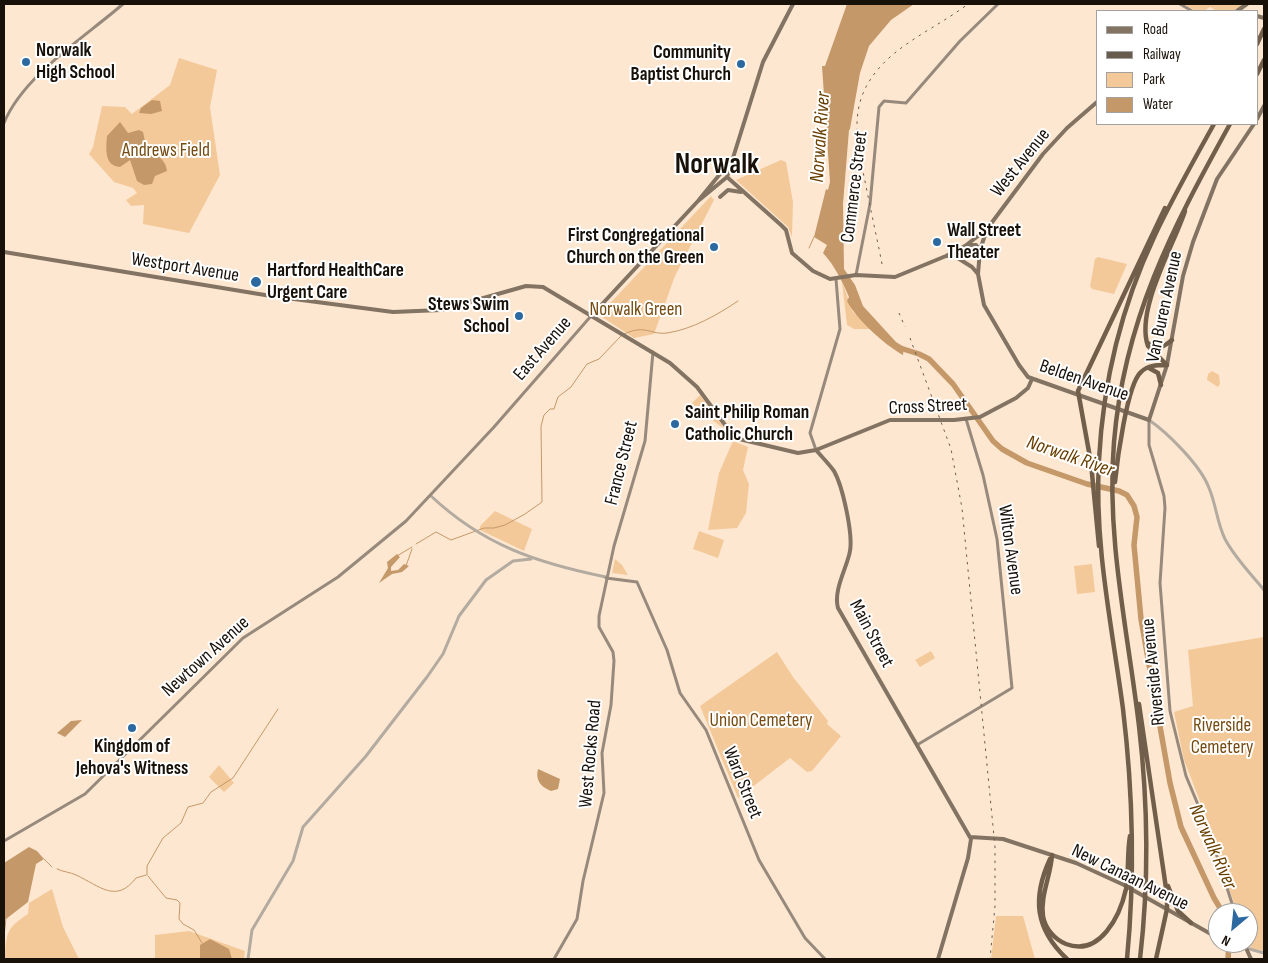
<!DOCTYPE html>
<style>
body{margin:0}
#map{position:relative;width:1268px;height:963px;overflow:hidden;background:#fde7d0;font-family:"Sofia Sans Condensed",sans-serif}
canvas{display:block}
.frame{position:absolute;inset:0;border:5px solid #181109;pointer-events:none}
.legend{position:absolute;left:1096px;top:10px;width:162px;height:115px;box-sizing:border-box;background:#fff;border:1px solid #a3a09d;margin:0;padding:6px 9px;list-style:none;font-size:15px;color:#181109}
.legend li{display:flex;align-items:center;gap:10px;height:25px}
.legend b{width:25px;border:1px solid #a3a09d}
.north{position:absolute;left:1208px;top:903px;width:50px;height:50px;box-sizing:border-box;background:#fff;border:1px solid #a3a09d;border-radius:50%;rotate:208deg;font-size:14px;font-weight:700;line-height:20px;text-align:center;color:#181109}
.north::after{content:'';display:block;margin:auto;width:18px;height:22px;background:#2c69a0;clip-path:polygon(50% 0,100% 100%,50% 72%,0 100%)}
</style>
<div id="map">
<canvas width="1268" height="963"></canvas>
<div class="frame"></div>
<ul class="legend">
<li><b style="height:6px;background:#837362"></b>Road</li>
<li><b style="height:6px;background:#685c4f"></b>Railway</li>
<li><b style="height:14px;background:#f4c99a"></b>Park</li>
<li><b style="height:14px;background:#c49868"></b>Water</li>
</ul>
<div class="north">N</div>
</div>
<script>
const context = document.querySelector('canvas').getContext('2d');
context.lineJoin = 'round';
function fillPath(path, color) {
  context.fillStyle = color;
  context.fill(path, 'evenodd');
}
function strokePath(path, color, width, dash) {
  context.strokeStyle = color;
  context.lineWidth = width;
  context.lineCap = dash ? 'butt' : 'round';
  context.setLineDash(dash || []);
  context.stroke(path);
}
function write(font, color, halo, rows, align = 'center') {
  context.font = font + ' "Sofia Sans Condensed",sans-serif';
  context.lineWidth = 4;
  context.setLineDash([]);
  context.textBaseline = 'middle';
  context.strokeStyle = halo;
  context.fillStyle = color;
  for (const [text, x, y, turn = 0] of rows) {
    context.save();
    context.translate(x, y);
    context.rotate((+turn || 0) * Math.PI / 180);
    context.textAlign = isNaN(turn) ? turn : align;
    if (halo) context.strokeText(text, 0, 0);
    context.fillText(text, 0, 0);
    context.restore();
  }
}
const green = new Path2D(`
 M1184,4H1245C1235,12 1221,16 1210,7C1200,15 1193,10 1184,4Z
 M179,58L217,70L210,107L220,175L189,233L143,224L144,205L131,206L126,200L137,193L133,188L114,182L89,154L93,147L102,106L125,107L132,114L170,85Z
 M781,160L786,162L793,202L792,237L788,227L736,180Z
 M711,196L714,200L675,276L654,334L634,338L599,315Z
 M1098,257L1127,264L1114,294L1092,289L1090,286L1095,259Z
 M842,282L853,312L872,329H854L847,325Z
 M1212,371L1219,375L1220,384L1218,387L1207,380L1208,374Z
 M700,395L722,425L723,428L691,404Z
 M733,441L748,447L743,470L749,484L746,513L737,528L708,530L719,473Z
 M495,511L532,529L524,551L480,530V526Z
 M699,531L724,540L718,558L693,549Z
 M615,559L622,565L628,575L612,573Z
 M1092,564L1095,592L1077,594L1074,566Z
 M1264,637V951L1251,948L1248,943V913H1237L1208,822L1184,760L1174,712L1193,706L1188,650Z
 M931,651L935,658L920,667L915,660Z
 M777,652L793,677L828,721L827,724L841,736L812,771L807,772L790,758L738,798L700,706Z
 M219,765L234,783L224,792L209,777Z
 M52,889L63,927L79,959H5C6,934 6,928 28,914L29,903Z
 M996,916H1023L1035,959H991Z
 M189,931L245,951L244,959H155V935Z`);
const water = new Path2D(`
 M847,4H914L891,20L869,46L860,73L850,129L849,130L843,204L844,269L855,285L863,306L896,342L904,347L903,355C885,345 856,319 847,301L849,297C842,281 835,266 823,253L827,245L814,237L826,189L828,190L830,182L822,66H825Z
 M152,100L160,101L162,111L151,114L139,113L141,108Z
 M120,122L128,133L139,130L143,132L146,146C154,155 166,158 167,171L155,176L152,184L144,185L137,181L130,160L120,167C104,166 106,148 107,136Z
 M397,554L400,557L391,567V571L398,570L404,564L409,566L402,572L392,574L379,583L388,568L387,562Z
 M82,720L65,737L57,733L71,721Z
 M538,769L560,779L558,789L551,791C541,787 535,780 538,769Z
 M29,847L37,851L44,859L36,864L28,902L6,919L4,917V863Z
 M210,939L229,949L232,959H200V945Z`);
const stream = new Path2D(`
 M809,248L814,237
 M624,334C646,324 650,335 667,333C693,329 717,315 738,301
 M416,544L436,532L451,540L484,528H494L505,525L525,514L542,502L541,426L544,415L550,409H554L558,397L571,387L587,364L599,359L621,336
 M397,556L412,547
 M406,566L412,549
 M44,859L52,867
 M57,869C63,872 70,872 76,875C100,886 116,904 136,878L146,875
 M147,875V866L163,838L181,823L188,807L203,803L211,792L233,778L278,709
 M148,876L166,898L177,900L180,903L179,919L183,924L194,930L202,943
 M4,937L6,918
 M4,958V959`);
const river = new Path2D(`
 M897,347L919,354L929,359L953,384L993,441L1002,449L1027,463L1087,484L1119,491L1127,495L1134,506L1137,517L1134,545L1141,619L1170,783L1181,827L1214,898L1223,913
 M1228,959L1229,943`);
const tertiary = new Path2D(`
 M1149,420C1168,433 1201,466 1209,488C1216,504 1217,523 1225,539C1235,558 1251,574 1264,590
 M431,496C483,545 537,563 606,577
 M1246,948L1264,953
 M248,959L252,930L293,861L303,827L366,756L427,677L443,654L459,616L486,580L513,561L531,559`);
const secondary = new Path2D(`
 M1180,4L1192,11
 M4,123C23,76 85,37 123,4
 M856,275L870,204L879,107L884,101L906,103L960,41L998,4
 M1149,420V445L1164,496L1165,508L1160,583L1170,711L1186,776L1209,831L1235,913
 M816,450L810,433L840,329L836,279
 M606,578L637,582L667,650L680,693L706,730L759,860L805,938L825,959
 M917,745L1012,688L997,539L983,475L966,419
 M4,841L85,794L243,638L338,577L406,521L494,427L591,316
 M554,959L577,919L583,881L604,793L602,753L611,705L614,661L613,652L599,627V616L614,546L645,441L653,352`);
const primary = new Path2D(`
 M1237,11L1247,4
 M1257,16L1264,18
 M1097,102L1067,128L1043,154L987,229L980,250L978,274L984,305L1019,365L1028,377L1149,420L1167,365L1183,276L1193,242L1217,179L1254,124
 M1257,119L1264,106
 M727,177L781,225L786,230L792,253L813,271L830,279L856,275L895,277L946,256L965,246L987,229
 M720,197L728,190L741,192
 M698,201L727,177L763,62L793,4
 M967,245H976L980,250
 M4,252L271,296L393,312L441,310L526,286L543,287L670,363L697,387L728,429L739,439L798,453L816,450L890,420H954L980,417L1016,398L1028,388L1032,379
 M947,256H967L980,250
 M956,257L972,267L978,274
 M591,316L698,201L729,163
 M816,450C822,457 829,464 834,471C843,487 853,534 850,551C847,568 833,590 838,608L971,839L968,858L938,959
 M970,837L1003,839L1076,863L1124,885L1218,938
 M1231,943L1246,948L1251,959`);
const motorway = new Path2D(`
 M1257,44L1264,29
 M1257,74L1264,60
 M1148,343C1156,351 1164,347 1172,340
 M1167,365L1148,346C1135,310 1174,245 1185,211
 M1149,368L1158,373L1161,385
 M1115,482C1117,462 1127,384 1141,372C1148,365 1157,365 1167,365
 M1099,546L1091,463L1078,391L1165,208
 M1139,704L1167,895V909L1156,959
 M1052,855C1051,875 1040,896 1043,916C1045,928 1054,939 1066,944C1100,957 1120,916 1126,889C1129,872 1127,853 1130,836
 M1050,859C1032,898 1035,929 1067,959
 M1168,886L1178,911L1191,923
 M1127,959C1135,876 1133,792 1123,709C1112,626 1094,544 1099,460C1103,382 1122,305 1155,235C1173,197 1194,160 1214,124
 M1140,959C1149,882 1148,803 1139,726C1128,632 1106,538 1114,442C1124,320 1172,229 1230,124`);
const rail = new Path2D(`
 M882,264C877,238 871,212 866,186C855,134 846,97 890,57C914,36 943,23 968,4
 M899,313L905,327
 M910,338L951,449L962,508L995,847V906L990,959`);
const markers = [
 [26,62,5,"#2c69a0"],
 [741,64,5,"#2c69a0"],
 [937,242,5,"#2c69a0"],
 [714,247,5,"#2c69a0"],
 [256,282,6,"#2c69a0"],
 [519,316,5,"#2c69a0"],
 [675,424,5,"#2c69a0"],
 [132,728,5,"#2c69a0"]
];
const poiNames = [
 ["Norwalk",36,51],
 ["High School",36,73],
 ["Community",731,53,"right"],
 ["Baptist Church",731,75,"right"],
 ["Wall Street",947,231],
 ["Theater",947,253],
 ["First Congregational",704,236,"right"],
 ["Church on the Green",704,258,"right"],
 ["Hartford HealthCare",267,271],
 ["Urgent Care",267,293],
 ["Stews Swim",509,305,"right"],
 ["School",509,327,"right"],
 ["Saint Philip Roman",685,413],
 ["Catholic Church",685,435],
 ["Kingdom of",132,747,"center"],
 ["Jehova's Witness",132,769,"center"]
];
const parkNames = [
 ["Andrews Field",166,151],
 ["Norwalk Green",636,310],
 ["Union Cemetery",761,721],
 ["Riverside",1222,726],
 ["Cemetery",1222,748]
];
const streetNames = [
 ["West Avenue",1021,163,-51],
 ["Commerce Street",855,187,-83],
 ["Westport Avenue",185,268,9],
 ["Van Buren Avenue",1165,307,-78],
 ["East Avenue",543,349,-49],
 ["Belden Avenue",1084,381,19],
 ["Cross Street",928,407,-3],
 ["France Street",622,463,-76],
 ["Wilton Avenue",1010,550,82],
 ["Main Street",871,634,62],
 ["Newtown Avenue",206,657,-42],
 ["Riverside Avenue",1154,672,-96],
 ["West Rocks Road",591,754,-85],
 ["Ward Street",742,783,68],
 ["New Canaan Avenue",1130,878,26]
];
const waterNames = [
 ["Norwalk River",821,137,-86],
 ["Norwalk River",1070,457,19],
 ["Norwalk River",1212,847,66]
];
const townNames = [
 ["Norwalk",717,166]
];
fillPath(green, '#f4c99a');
fillPath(water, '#c49868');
strokePath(stream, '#c49868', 1);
strokePath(river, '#c49868', 5.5);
strokePath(tertiary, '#b3aaa0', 3);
strokePath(secondary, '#978a7c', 3);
strokePath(primary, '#837362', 4);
strokePath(motorway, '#725f4b', 4.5);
strokePath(rail, '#685c4f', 1, [2.5, 5]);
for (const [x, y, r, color] of markers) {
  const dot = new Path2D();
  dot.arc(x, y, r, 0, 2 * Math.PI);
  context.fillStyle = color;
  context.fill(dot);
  strokePath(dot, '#fff', 2);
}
write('bold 19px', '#181109', '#fff', poiNames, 'left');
write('19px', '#764b11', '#fff', parkNames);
write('19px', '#181109', '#fff', streetNames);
write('italic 20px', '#693f00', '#fff', waterNames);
write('bold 29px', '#181109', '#fff', townNames);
</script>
